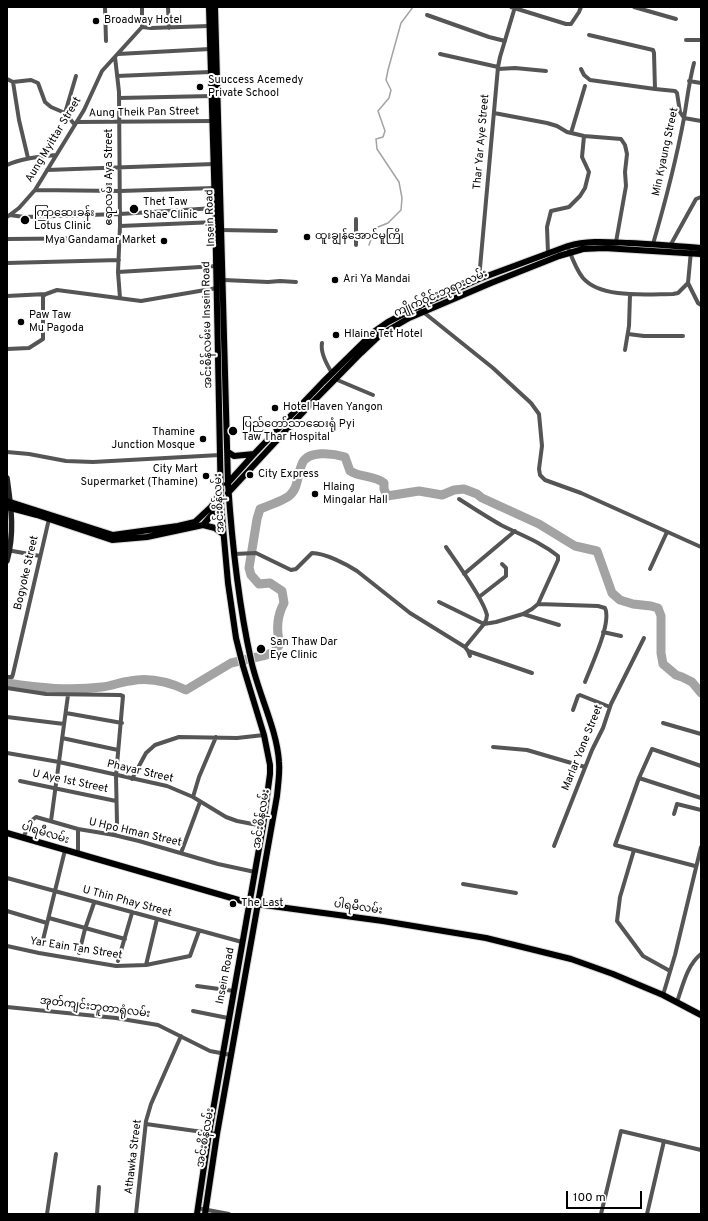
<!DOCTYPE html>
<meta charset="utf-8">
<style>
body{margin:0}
#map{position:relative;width:708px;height:1221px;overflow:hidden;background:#fff;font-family:Overpass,sans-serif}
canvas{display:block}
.frame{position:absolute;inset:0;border:8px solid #000;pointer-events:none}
.scale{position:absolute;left:566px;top:1191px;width:76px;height:18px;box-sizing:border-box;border:2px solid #000;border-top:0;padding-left:5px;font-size:12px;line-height:14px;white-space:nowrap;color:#000;-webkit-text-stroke:3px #fff;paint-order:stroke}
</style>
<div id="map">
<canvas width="708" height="1221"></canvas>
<div class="frame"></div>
<div class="scale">100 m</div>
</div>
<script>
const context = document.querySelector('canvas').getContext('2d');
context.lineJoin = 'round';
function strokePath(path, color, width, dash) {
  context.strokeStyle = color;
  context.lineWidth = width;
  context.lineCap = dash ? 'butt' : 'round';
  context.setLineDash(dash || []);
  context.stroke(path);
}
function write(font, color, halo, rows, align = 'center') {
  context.font = font + ' Overpass,"Noto Sans Myanmar",sans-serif';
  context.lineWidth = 4;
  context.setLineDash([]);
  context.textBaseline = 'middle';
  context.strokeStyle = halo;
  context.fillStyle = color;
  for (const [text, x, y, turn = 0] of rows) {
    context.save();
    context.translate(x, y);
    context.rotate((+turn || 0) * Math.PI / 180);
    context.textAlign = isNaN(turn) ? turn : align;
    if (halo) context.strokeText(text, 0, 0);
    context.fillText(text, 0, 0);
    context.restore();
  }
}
const stream = new Path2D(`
 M369,245L373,234L378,227L388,223L401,210L402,198L399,182L377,149L376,139L383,137L385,131L378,111L389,98L391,90L386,80L388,70L401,23L413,7`);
const river = new Path2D(`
 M7,683C40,688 69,691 102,687C112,686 120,682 130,681C149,677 169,682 186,690L231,663L266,655L274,652L280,644C276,630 277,616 284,603L282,591L270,583L259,584L251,575L249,568L257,519L260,509C268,506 284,500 289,496C299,488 297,474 302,464C307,450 333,453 345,457L350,471C361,478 374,475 384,483V489L387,496L419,491L442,495L454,490L464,489L477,494L482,498L539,524L575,546L597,551L612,593L620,600L633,604L651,606L658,608L661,616V653L663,664L676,675L682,677L692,682L701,693`);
const street = new Path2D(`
 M105,7L106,41
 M168,7L169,28
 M511,7L566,24H571L579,12L581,7
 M634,7L676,19
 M427,15L489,37L505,41
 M142,27L151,28L209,26
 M686,40H701
 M118,54L210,49
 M440,54L498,67
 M115,57L119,92L120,226L118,272L120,298
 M498,69L515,68L546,71
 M581,69L584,75L590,80L655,89L654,53L653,50L589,35
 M117,76L210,72
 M7,79L13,82L31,80L38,83L45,102L51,107L65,113L75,125
 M689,81L701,83
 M13,82L19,120L28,158
 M655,89L675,91L677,93L680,112L684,118L701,121
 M119,98L212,96
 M65,113L76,76
 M494,113L547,123L557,126L567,132L584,136L621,139L625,145L627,154L625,172L626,186L616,242
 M77,122L212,121
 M571,133L585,86
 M7,165C22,158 39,157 56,155
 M47,170L214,164
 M35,190L120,191L214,188
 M10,215L24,217L120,214L215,208
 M7,217L19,208L35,190L84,110L102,71L142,27V7
 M356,219V245
 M120,226L216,222
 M220,230L276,231
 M7,239L119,238
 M653,244C665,203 676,161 684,118C687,100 689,82 694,63
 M670,246L696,199L701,197
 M569,250C572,258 578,272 583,278C601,299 648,294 673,294L678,293L688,283
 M691,251L688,283L698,303L701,305
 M548,253L547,227L551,211L569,207L580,196L585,188L589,172L582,157L584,136
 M7,263L119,260
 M118,272L217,266
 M479,279L498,67L500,57L515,7
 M224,280L268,282L280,281L296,282
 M7,296L46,294
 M417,307L493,368L531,403L539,414L542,446L539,469L540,475L545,480L581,493L701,547
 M628,334L644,336H683
 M322,343C320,353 327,365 332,373
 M7,349L29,348L43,339V296L46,294L57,290L141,301L217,288
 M625,350L629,326L630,295
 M335,379L373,395
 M7,452L29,454L66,461L93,462L220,455
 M446,547C457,563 483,598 487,615C487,619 486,621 484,624L465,647
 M7,550L40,556
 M234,554L256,553L291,570L296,569L312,553C325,553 346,564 357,571L410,613L465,647L468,651L470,656
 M650,569L667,532
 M464,574L515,531
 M479,597L506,576V568L502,564
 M439,602L484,624L496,622L523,614L532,609L538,604L558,560V556C541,542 521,535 501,525C487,517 473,508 459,499
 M538,604L598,606L605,608C612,623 591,666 585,682
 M523,614L559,625
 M603,632L621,636
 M468,651L532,673
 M7,677H12L13,674L49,519
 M7,688L46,694L120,695L123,696L116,776L117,823L114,835
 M573,710L578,696L580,695L610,707
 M66,713L122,723
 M7,717L64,724
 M663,723L701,734
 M62,738L118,750
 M493,747L527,750L585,767
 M7,753L59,762L167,786L193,797L226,817L237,821L263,826
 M639,778L701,798
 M132,779L146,753L155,745L179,737L237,738L264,735
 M20,781L116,801
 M193,797L199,777L216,737
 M674,814L677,804L701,810
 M51,821L68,695
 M78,829V854
 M23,838L31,821L36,817L78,829L114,835L139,841L218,864L255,872
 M554,846L592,750L603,728L611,704L644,638
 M634,850L620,897L617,921L643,956L670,971
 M181,853L200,802
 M695,866L615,845L639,778L652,749L701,766
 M7,878L242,942
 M463,884L516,893
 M7,911L47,923
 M49,918L125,939
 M42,944L65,850
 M7,946L39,953L116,966L146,965L190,956L199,931
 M79,953L85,929L94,903
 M118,961L132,913
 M146,965L157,919
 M197,986L234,991
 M663,995L675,955L701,847
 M677,1002C683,985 687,965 701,954
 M7,1007L116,1018L158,1025L210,1051L231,1055
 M193,1011L228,1018
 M146,1124L217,1134
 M197,1208L229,1214
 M47,1214L56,1154
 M97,1214L99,1187
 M136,1214L146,1121L151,1104L181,1036
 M601,1214L621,1131L701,1150
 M647,1214L664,1141`);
const secondary = new Path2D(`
 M7,478C11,507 15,532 7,561`);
const primary = new Path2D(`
 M228,452L234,456L254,454
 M227,484L254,454L323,382L375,331L388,322L417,307L479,279L568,246C588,240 608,242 629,243C653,244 677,246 701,248
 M228,493L306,409L361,353L380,335L409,318L491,283L559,256L583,249L604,248L701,254
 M7,501L113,535L178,526L195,522L211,507L220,493
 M7,507L37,515L112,540L147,537L203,525L221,504
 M203,525L215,528L223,534
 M7,833L249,903L383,921L486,938L571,959L613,974L663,995L701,1015
 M197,1214L209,1133L263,826L270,774V765L264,735L243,666L236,638L228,583L221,505L215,208L209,7
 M205,1214L217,1134L277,796C278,785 280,773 279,762C277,729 258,693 251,660C238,601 232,544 228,483L215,7`);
const markers = [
 [96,21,4,"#000"],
 [200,87,4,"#000"],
 [134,209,5,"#000"],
 [25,220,5,"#000"],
 [307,237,4,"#000"],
 [164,241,4,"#000"],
 [335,280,4,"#000"],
 [21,322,4,"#000"],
 [336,335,4,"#000"],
 [275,408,4,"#000"],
 [233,431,5,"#000"],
 [203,439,4,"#000"],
 [250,475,4,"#000"],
 [206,476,4,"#000"],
 [315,494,4,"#000"],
 [261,649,5,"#000"],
 [233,904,4,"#000"]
];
const poiNames = [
 ["Broadway Hotel",104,21],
 ["Suuccess Acemedy",208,81],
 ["Private School",208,94],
 ["Thet Taw",143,203],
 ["Shae Clinic",143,216],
 ["ကြာဆေးခန်း",34,214],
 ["Lotus Clinic",34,227],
 ["ထူးချွန်အောင်မူကြို",315,237],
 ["Mya Gandamar Market",156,241,"right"],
 ["Ari Ya Mandai",343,280],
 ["Paw Taw",29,316],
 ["Mu Pagoda",29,329],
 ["Hlaine Tet Hotel",344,335],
 ["Hotel Haven Yangon",283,408],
 ["ပြည်တော်သာဆေးရုံ Pyi",242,425],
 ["Taw Thar Hospital",242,438],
 ["Thamine",195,433,"right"],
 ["Junction Mosque",195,446,"right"],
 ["City Mart",198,470,"right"],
 ["Supermarket (Thamine)",198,483,"right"],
 ["City Express",258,475],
 ["Hlaing",323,488],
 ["Mingalar Hall",323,501],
 ["San Thaw Dar",270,643],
 ["Eye Clinic",270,656],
 ["The Last",241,904]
];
const streetNames = [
 ["Aung Theik Pan Street",144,113,-1],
 ["Aung Myittar Street",54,140,-59],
 ["Thar Yar Aye Street",482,142,-85],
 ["Min Kyaung Street",666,152,-78],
 ["ဧရာလမ်း Aya Street",110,177,-90],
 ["Insein Road",211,218,-92],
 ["ကျိုက်ဝိုင်းဘုရားလမ်း",441,294,-24],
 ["အင်းစိန်လမ်းမ Insein Road",208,325,-91],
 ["အင်းစိန်လမ်း",220,503,-93],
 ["Bogyoke Street",27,573,-77],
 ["Marlar Yone Street",583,748,-68],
 ["Phayar Street",140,772,13],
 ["U Aye 1st Street",70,782,12],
 ["အင်းစိန်လမ်း",262,819,-81],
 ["U Hpo Hman Street",135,833,13],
 ["ပါရမီလမ်း",45,834,17],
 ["U Thin Phay Street",127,902,15],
 ["ပါရမီလမ်း",358,908,8],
 ["Yar Eain Tan Street",76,949,9],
 ["Insein Road",226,976,-79],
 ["အုတ်ကျင်းဘူတာရုံလမ်း",95,1008,7],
 ["အင်းစိန်လမ်း",206,1138,-80],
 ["Athawka Street",134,1157,-83]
];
strokePath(stream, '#a3a3a3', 1.5);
strokePath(river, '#a3a3a3', 9);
strokePath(primary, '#dbdbdb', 8);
strokePath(street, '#555', 4);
strokePath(secondary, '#222', 5.5);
strokePath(primary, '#000', 6);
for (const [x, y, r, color] of markers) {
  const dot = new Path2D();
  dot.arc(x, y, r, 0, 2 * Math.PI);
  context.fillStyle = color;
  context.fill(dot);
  strokePath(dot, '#fff', 1.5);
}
write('11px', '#000', '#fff', poiNames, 'left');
write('11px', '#000', '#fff', streetNames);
</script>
